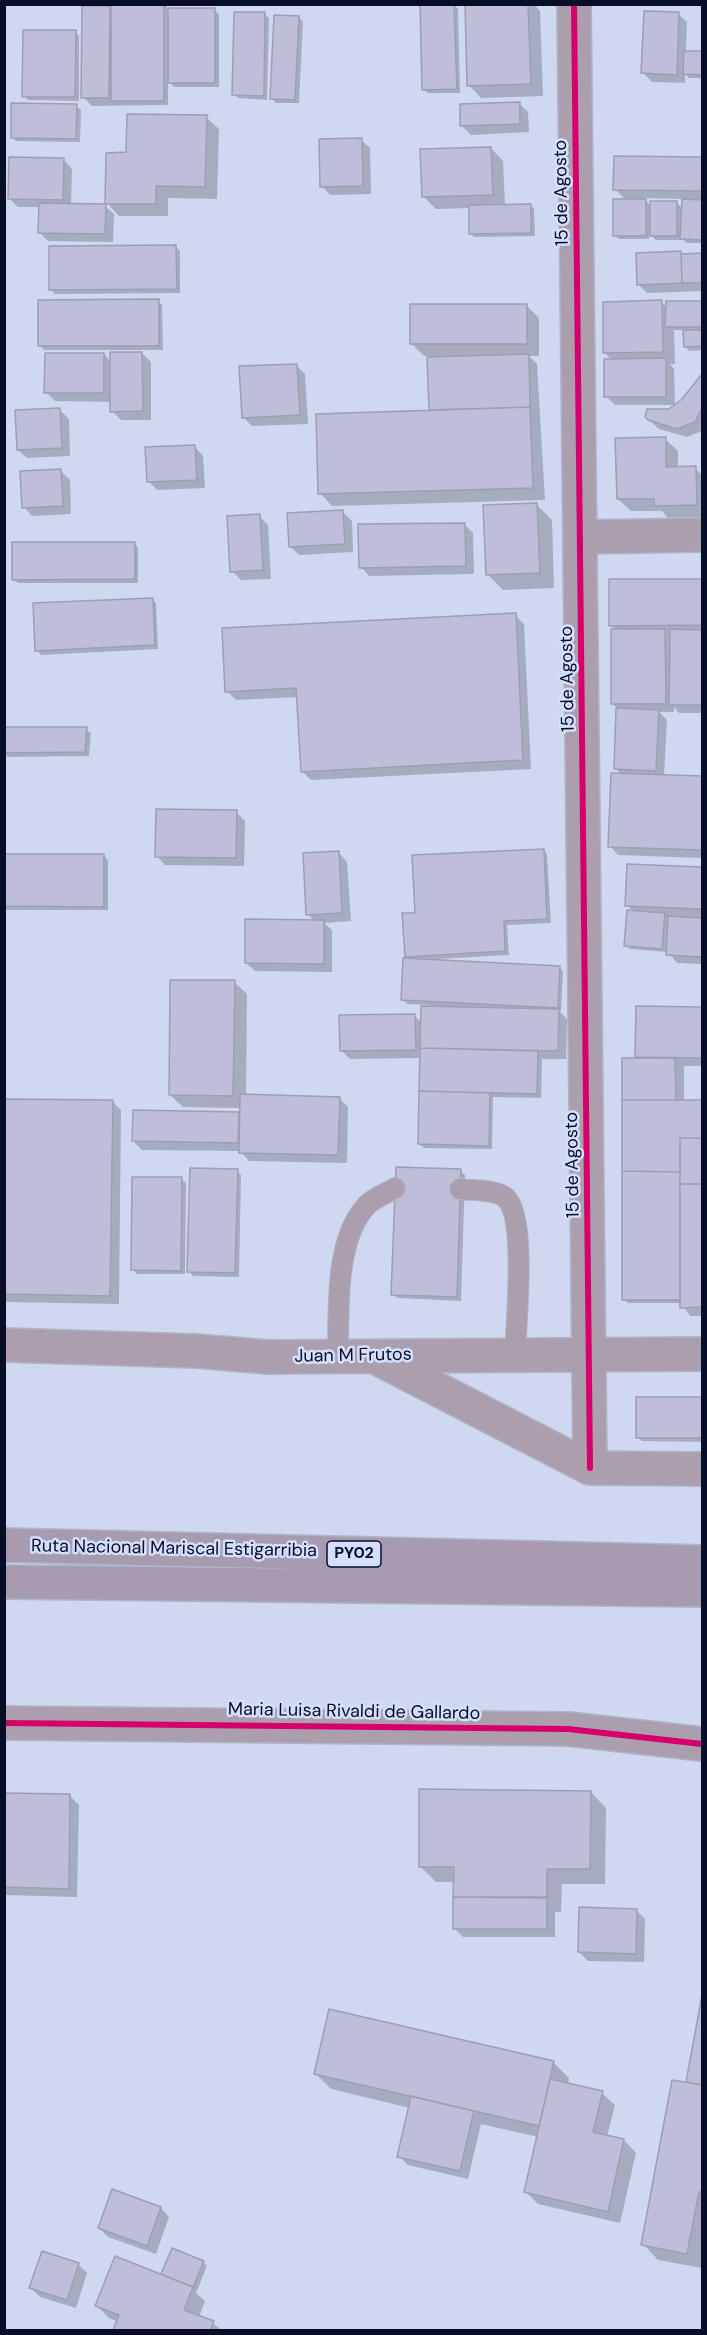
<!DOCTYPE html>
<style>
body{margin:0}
#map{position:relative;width:707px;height:2335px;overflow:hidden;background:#d0d7f0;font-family:"DM Sans",sans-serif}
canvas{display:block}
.frame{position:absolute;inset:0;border:6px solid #090e28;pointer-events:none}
</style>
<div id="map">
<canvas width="707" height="2335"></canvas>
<div class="frame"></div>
</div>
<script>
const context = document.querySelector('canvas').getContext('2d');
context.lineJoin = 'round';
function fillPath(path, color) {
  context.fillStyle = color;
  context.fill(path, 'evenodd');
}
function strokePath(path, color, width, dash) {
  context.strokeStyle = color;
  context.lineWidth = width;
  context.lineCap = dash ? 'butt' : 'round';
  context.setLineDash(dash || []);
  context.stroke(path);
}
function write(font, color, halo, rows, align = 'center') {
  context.font = font + ' "DM Sans",sans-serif';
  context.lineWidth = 5;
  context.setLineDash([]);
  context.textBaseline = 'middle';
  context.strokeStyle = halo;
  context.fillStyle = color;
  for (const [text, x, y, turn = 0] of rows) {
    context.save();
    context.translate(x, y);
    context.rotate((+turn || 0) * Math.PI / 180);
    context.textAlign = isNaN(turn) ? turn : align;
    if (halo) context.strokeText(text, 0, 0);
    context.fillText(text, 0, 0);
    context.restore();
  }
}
const shadow = new Path2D(`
 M112,4H167V10H214L219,14V87H174L168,80V105L92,106L83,97L109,7L112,11Z
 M454,4L458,9L460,93H428L423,89Z
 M466,4H534L540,11L543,96L481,98L469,85Z
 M264,14L269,18L267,100L238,98L234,94Z
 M678,14L687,22L686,52L702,53V78H689L685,74V83L652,82L643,73Z
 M299,17L303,22L299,103H276L272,99Z
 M75,32L79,36V101L28,100L24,96Z
 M519,104L528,112L529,132L471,135L462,126Z
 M76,106L81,110L80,142L16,141L12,137Z
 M206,117L219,129L217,199L168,198V216H119L107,203Z
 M361,140L370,148L371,194L330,195L322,186Z
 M491,148L503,161L505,206L530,205L534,209L535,236L474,237L470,233V208L436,209L423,196Z
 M615,157L702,159V243H686L681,237V240H656L649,233V239H619L614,235L626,200L615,189ZM643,198L683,199V209L677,203L652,207Z
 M64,160L72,169L71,205L105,206L114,214L113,242L48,241L40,233V207H18L9,198Z
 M175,246L180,251V293L55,294L51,290Z
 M637,254H702V291L647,293L638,284Z
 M158,301L162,305L163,350H44L40,346Z
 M661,302L667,307L702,304V350L689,351L685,346V330H674L675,364H670L674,369L675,405H615L606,396L612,360L605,353Z
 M526,305L539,318V356H529L537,364L545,500L332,506L320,493L433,412L429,356H424L411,343Z
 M142,353L151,362V420H121L112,411V402L55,401L46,392L104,354L111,362Z
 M296,365L305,374L308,424L252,426L243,417Z
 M702,377V431L687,437L659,429L649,420L683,400Z
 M60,410L69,419L70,456L27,458L18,450Z
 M665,439L678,451V468H695L702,475V517L668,518L662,511H631L618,499Z
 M195,447L203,456L205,488L157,490L149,482Z
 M61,471L70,480L71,514L32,516L24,507Z
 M537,505L552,520L554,588L503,590L487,574Z
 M343,512L352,521L353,552L299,555L290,546Z
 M259,516L268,525L271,579L241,580L232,571Z
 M464,524L473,533L474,574L369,576L361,567Z
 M134,543L138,547V583H18L13,579Z
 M702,580V713H679L674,707V712H659L667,720L664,776L702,778V858L618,855L610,846L622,775L615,768L618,709L612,703L616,631L610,625V581Z
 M152,599L156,603L158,649L41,655L37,650Z
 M515,615L524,624L531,769L311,780L302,771L298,697L236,700L227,691Z
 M4,728L86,729L91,733L89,756L8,757L4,753Z
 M236,812L245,821L244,866L165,865L157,856Z
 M543,850L547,854L551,923L507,925L509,955L438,959V961L559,967L563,971L561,1011H559L567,1019L566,1059H542L541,1098L493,1097L492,1149L424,1148L419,1144L421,1058L350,1059L341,1050L414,1015L422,1023L431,1008V1005L407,1004L402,999L410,960L406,956L417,914Z
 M339,853L347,862L351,921L324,923L332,930V972L255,971L246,963L315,921L308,914Z
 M4,856H104L108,860V910H4Z
 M628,865L702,868V964L677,963L668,952L630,949L626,945L634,912L627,905Z
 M234,982L247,994L246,1096L339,1098L348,1107L347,1163L249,1161L240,1151L142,1150L133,1141L134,1111L241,1113V1108L183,1107L170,1095Z
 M637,1007L702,1008V1066H684V1101L702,1102V1316H690L681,1303H628L623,1299Z
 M4,1100L112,1101L121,1110L119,1304L4,1302Z
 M237,1171L241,1175L239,1277L193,1276L189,1271Z
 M460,1171L465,1175L461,1301L397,1298L393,1294Z
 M181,1179L186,1183L185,1274H137L133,1269Z
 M638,1398L702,1399V1442L642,1441L638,1437Z
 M591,1792L606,1808L605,1884H562L561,1912H555V1937H463L454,1928L455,1882H436L420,1866Z
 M4,1795L70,1796L79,1805L77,1897L4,1895Z
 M636,1910L645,1919L644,1962L588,1961L579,1952Z
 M702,2003V2268L658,2260L643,2244L687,2084Z
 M554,2063L569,2078L568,2085L602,2093L615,2105L607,2136L624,2140L636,2153L620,2223L538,2204L526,2192L538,2137L481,2124L468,2179L408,2165L399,2156L410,2108L331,2089L316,2074Z
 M161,2208L169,2217L156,2254L108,2237L99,2228Z
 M203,2262L207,2266L196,2293L205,2301L199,2317L213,2323L221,2330H114L118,2322L109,2318L97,2306L168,2279L163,2274Z
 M78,2264L87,2273L76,2308L40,2297L31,2288Z`);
const building = new Path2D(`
 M111,4H164V101H111Z
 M420,4H454L457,89L422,90Z
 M465,4H528L531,84L467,86Z
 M82,6H110L109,98H81Z
 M168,8H215V83H168Z
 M644,11L679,12L677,75L641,73Z
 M234,12H265L264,96L232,95Z
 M274,15L299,16L295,100L270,99Z
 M23,30H76L75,97H22Z
 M684,51H702V75L683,74Z
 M520,102V124L460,126V104Z
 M11,103L77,104L76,139L11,138Z
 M127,114L207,115L205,187L156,186V204H105L106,153L126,152Z
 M362,138L363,186L320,187L319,139Z
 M491,147L493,195L422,197L420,149Z
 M614,156L702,157V191L613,190Z
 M9,157L64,158L63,200L8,199Z
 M613,199H646V236H613Z
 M682,199L702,200V240L680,239Z
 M650,201H677V236H650Z
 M39,203L106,204L105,234L38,233Z
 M531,204V233L469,234V205Z
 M176,245L177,289L49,290V246Z
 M681,251L682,283L637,285L636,253Z
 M702,253V283H682L681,254Z
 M159,299V346H38V300Z
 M662,300L663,352L603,353V302Z
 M666,301H702V327H665Z
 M410,304H527V344H410Z
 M683,330H702V346L684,347Z
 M110,352H142L143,411L110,412Z
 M45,353H104V393H44Z
 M529,354L530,407L429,410L427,357Z
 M666,358V397H604V359Z
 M297,364L300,415L242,418L239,366Z
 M702,374V408L695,422L677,429L648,420L645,417L647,409H669L682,399Z
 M530,407L533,488L318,494L316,414Z
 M60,408L62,448L17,450L15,410Z
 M666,437V467L696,466L697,505L654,506V499H617L615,438Z
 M195,445L197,480L147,482L145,447Z
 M61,469L63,506L22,508L20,471Z
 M537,503L540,573L486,575L483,505Z
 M343,510L345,544L289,547L287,513Z
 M260,514L263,570L230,572L227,516Z
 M465,523L466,566L359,568L358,524Z
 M12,542H135V579L12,580Z
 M609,579H702V625L609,626Z
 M153,598L155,645L35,651L33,603Z
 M516,613L523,760L301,772L296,688L225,692L222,628Z
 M611,629H665L666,704H611Z
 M670,629L702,630V705H669Z
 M616,708L659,710L656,771L614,769Z
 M4,727H87L85,752L4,753Z
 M611,773L702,776V850L608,847Z
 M156,809L237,810L236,858L155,857Z
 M544,849L547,919L504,921L505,951L405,957L402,913H415L412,855Z
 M339,851L342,913L306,915L303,853Z
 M4,854H104V907L4,906Z
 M627,864L702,867V909L625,906Z
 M627,910L665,913L662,949L624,946Z
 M668,916L702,918V957L666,955Z
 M245,919L324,920V964L245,963Z
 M403,958L560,966L558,1008L401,1000Z
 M170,980H235L233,1096L169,1095Z
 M421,1006L559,1009L558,1051L420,1048Z
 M636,1006L702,1007V1058L635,1057Z
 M415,1014L416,1050L340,1051L339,1015Z
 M420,1048L538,1051L537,1094L419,1091Z
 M622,1058H675L676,1100H622Z
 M419,1091L490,1093L489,1146L418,1144Z
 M240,1094L340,1097L338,1155L239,1153Z
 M4,1099L113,1100L110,1296L4,1294Z
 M622,1100H702V1138H680V1172L622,1171Z
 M133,1110L239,1112L238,1143L132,1141Z
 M680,1138H702V1184H680Z
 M396,1167L461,1169L457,1297L391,1295Z
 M190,1168L238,1169L235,1273L187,1272Z
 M622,1171L680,1172V1300H622Z
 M132,1177H182L181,1271L131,1270Z
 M680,1184H702V1307L680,1308Z
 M636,1397H702V1438H636Z
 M419,1789L591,1791L590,1869H547V1898L453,1897L454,1867H419Z
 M4,1793L70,1794L69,1889L4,1887Z
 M453,1897H547V1929H453Z
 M579,1907L637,1909L636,1954L578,1952Z
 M702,1995V2085L686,2082Z
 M329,2009L554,2061L539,2126L314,2074Z
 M550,2079L603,2091L593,2132L624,2139L608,2212L524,2192Z
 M672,2080L702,2085V2192H699L687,2254L641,2245Z
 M411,2096L474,2111L460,2171L397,2157Z
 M112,2189L161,2207L147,2246L98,2228Z
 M172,2248L204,2261L193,2287L161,2274Z
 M42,2251L79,2263L67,2300L29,2288Z
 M115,2256L193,2287L184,2310L214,2321L210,2330H113L119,2315L95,2306Z`);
const lane = new Path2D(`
 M460,1189C473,1191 496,1189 506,1198C527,1218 516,1324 515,1354
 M338,1356C339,1311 334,1240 367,1205C374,1198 387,1193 395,1188`);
const street = new Path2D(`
 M574,4L590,1468
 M581,537L702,535
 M4,1345L196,1351L268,1357L702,1354
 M377,1358L590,1468L702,1469
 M4,1723L568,1729L702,1744`);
const highway = new Path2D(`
 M4,1545L702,1562
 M4,1582L702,1590`);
const cycleway = new Path2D(`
 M574,4L590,1468
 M4,1723L568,1729L702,1744`);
const shields = [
 [354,1554,54]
];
const shieldNames = [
 ["PY02",354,1554]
];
const streetNames = [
 ["15 de Agosto",562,193,-91],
 ["15 de Agosto",568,679,-91],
 ["15 de Agosto",573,1165,-91],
 ["Juan M Frutos",353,1356,-1],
 ["Ruta Nacional Mariscal Estigarribia",174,1549,1],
 ["Maria Luisa Rivaldi de Gallardo",354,1712,1]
];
fillPath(shadow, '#0003');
fillPath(building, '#bebed9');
strokePath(building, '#9d9db6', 1.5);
strokePath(lane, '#afb4ca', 22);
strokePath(street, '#afb4ca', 36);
strokePath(highway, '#afb4ca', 36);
strokePath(lane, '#ab9fae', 20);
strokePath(street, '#ab9fae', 33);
strokePath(highway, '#a69bb0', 33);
strokePath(cycleway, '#d6006c', 6);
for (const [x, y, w] of shields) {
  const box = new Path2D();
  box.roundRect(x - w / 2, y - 13, w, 26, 4.5);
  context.fillStyle = '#d5defc';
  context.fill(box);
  strokePath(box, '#090e28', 1.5);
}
write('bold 16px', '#090e28', null, shieldNames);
write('18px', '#090e28', '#d5defc', streetNames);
</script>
